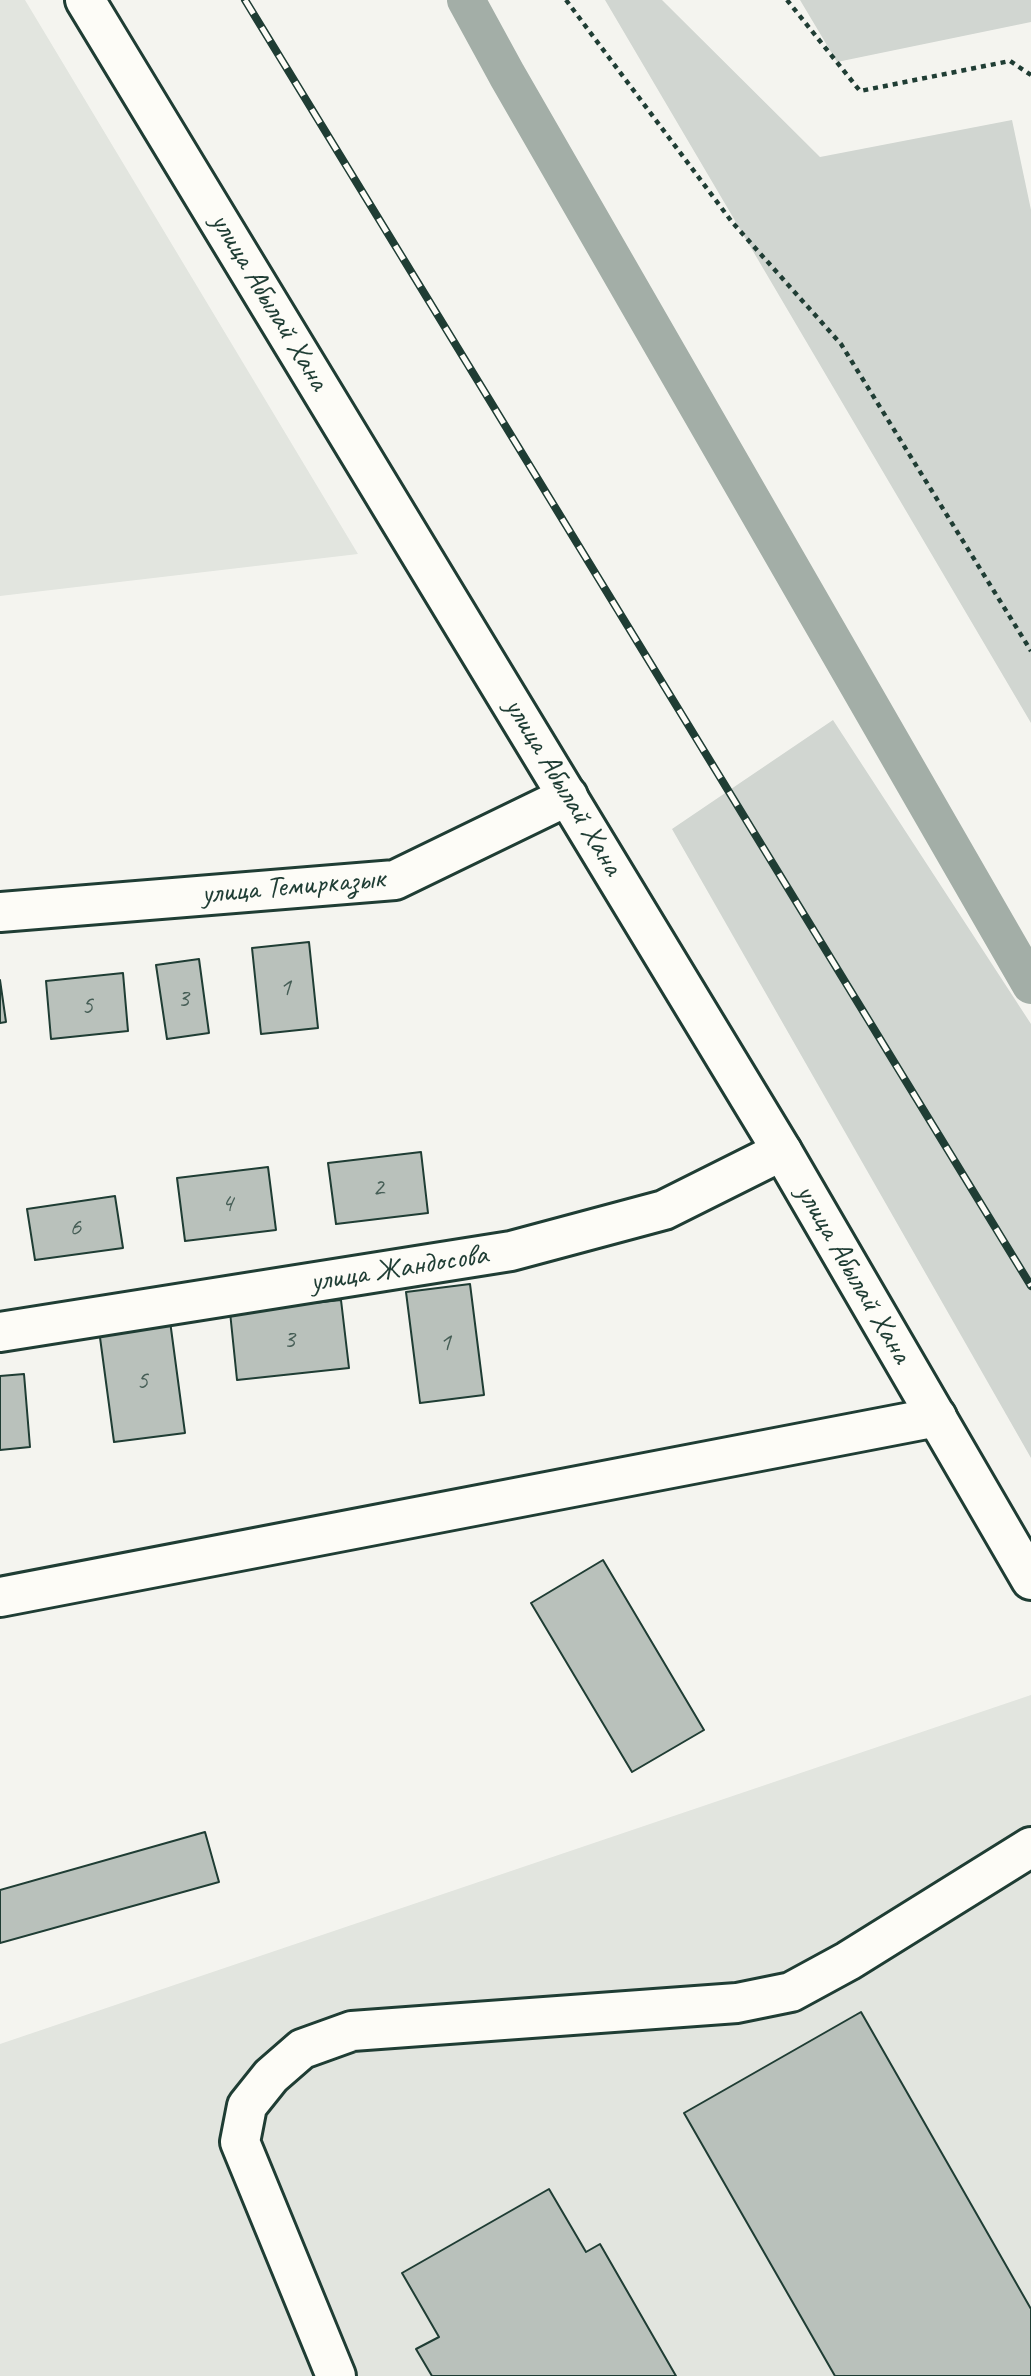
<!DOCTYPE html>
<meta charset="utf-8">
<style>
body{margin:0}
canvas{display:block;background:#f4f4ef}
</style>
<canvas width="1031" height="2376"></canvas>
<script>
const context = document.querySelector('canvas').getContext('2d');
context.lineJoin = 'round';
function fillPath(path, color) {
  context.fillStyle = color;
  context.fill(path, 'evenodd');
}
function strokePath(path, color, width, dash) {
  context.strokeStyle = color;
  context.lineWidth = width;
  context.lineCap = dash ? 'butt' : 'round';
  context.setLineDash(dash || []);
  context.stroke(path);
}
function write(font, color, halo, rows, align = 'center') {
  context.font = font + ' Caveat,sans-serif';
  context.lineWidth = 5;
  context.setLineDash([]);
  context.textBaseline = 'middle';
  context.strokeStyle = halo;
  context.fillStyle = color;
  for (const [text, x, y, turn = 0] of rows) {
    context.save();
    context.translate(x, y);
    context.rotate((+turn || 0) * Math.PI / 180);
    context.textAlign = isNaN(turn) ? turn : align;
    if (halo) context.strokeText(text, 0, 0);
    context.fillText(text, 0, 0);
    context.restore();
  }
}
const built = new Path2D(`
 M0,0H25L358,554L0,596Z
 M1031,1695V2376H0V2044Z`);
const green = new Path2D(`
 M605,0H662L820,157L1012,120L1031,210V723Z
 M800,0H1031V22L837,62Z
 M833,720L1031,1024V1458L672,829Z`);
const canal = new Path2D(`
 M466,0L507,75L1031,985`);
const building = new Path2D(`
 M309,942L318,1028L261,1034L252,948Z
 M199,959L209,1033L167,1039L156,965Z
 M123,973L128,1031L51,1039L46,981Z
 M0,980L6,1022L0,1023Z
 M421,1152L428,1213L336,1224L328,1163Z
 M268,1167L276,1230L185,1241L177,1178Z
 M115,1196L123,1248L35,1260L27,1209Z
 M470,1284L484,1395L420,1403L406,1292Z
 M341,1300L349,1368L237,1380L230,1312Z
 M170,1321L185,1433L114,1442L99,1330Z
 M24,1374L30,1447L0,1450V1376Z
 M603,1560L704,1730L632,1772L531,1603Z
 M205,1832L219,1882L0,1943V1890Z
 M861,2012L1031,2309V2376H835L684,2113Z
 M549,2189L586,2252L600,2244L676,2376H432L416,2349L439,2337L402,2273Z`);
const path = new Path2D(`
 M566,0L732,222L841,344L1031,651
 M787,0L860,91L1010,61L1031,75`);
const minor = new Path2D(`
 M0,912L395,880L568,796
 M0,1332L511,1251L664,1210L782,1151
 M0,1597L937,1417
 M336,2376L240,2142L247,2106L271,2076L302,2049L352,2031L737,2003L791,1992L848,1961L1031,1847`);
const major = new Path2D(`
 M85,0L782,1151L1031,1580`);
const rail = new Path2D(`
 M245,0L1031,1286`);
const numberNames = [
 ["1",285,988],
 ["3",183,999],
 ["5",87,1006],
 ["2",378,1188],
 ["4",227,1204],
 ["6",75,1228],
 ["3",289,1340],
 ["1",445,1343],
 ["5",142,1381]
];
const streetNames = [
 ["улица Абылай Хана",269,302,59],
 ["улица Абылай Хана",563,787,59],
 ["улица Темирказык",293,887,-5],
 ["улица Жандосова",399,1269,-9],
 ["улица Абылай Хана",853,1274,60]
];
fillPath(built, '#e2e5df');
fillPath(green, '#d1d6d1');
strokePath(canal, '#a3aea7', 38);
fillPath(building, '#b9c1bb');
strokePath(building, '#1f3d34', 2);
strokePath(minor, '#1f3d34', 44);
strokePath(major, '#1f3d34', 44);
strokePath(path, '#1f3d34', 4.5, [5, 5]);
strokePath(minor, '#fdfcf7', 38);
strokePath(major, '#fdfcf7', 38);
strokePath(rail, '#1f3d34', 8);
strokePath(rail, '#fdfcf7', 5, [16]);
write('26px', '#465e56', null, numberNames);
write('30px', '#1f3d34', '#fdfcf7', streetNames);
</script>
